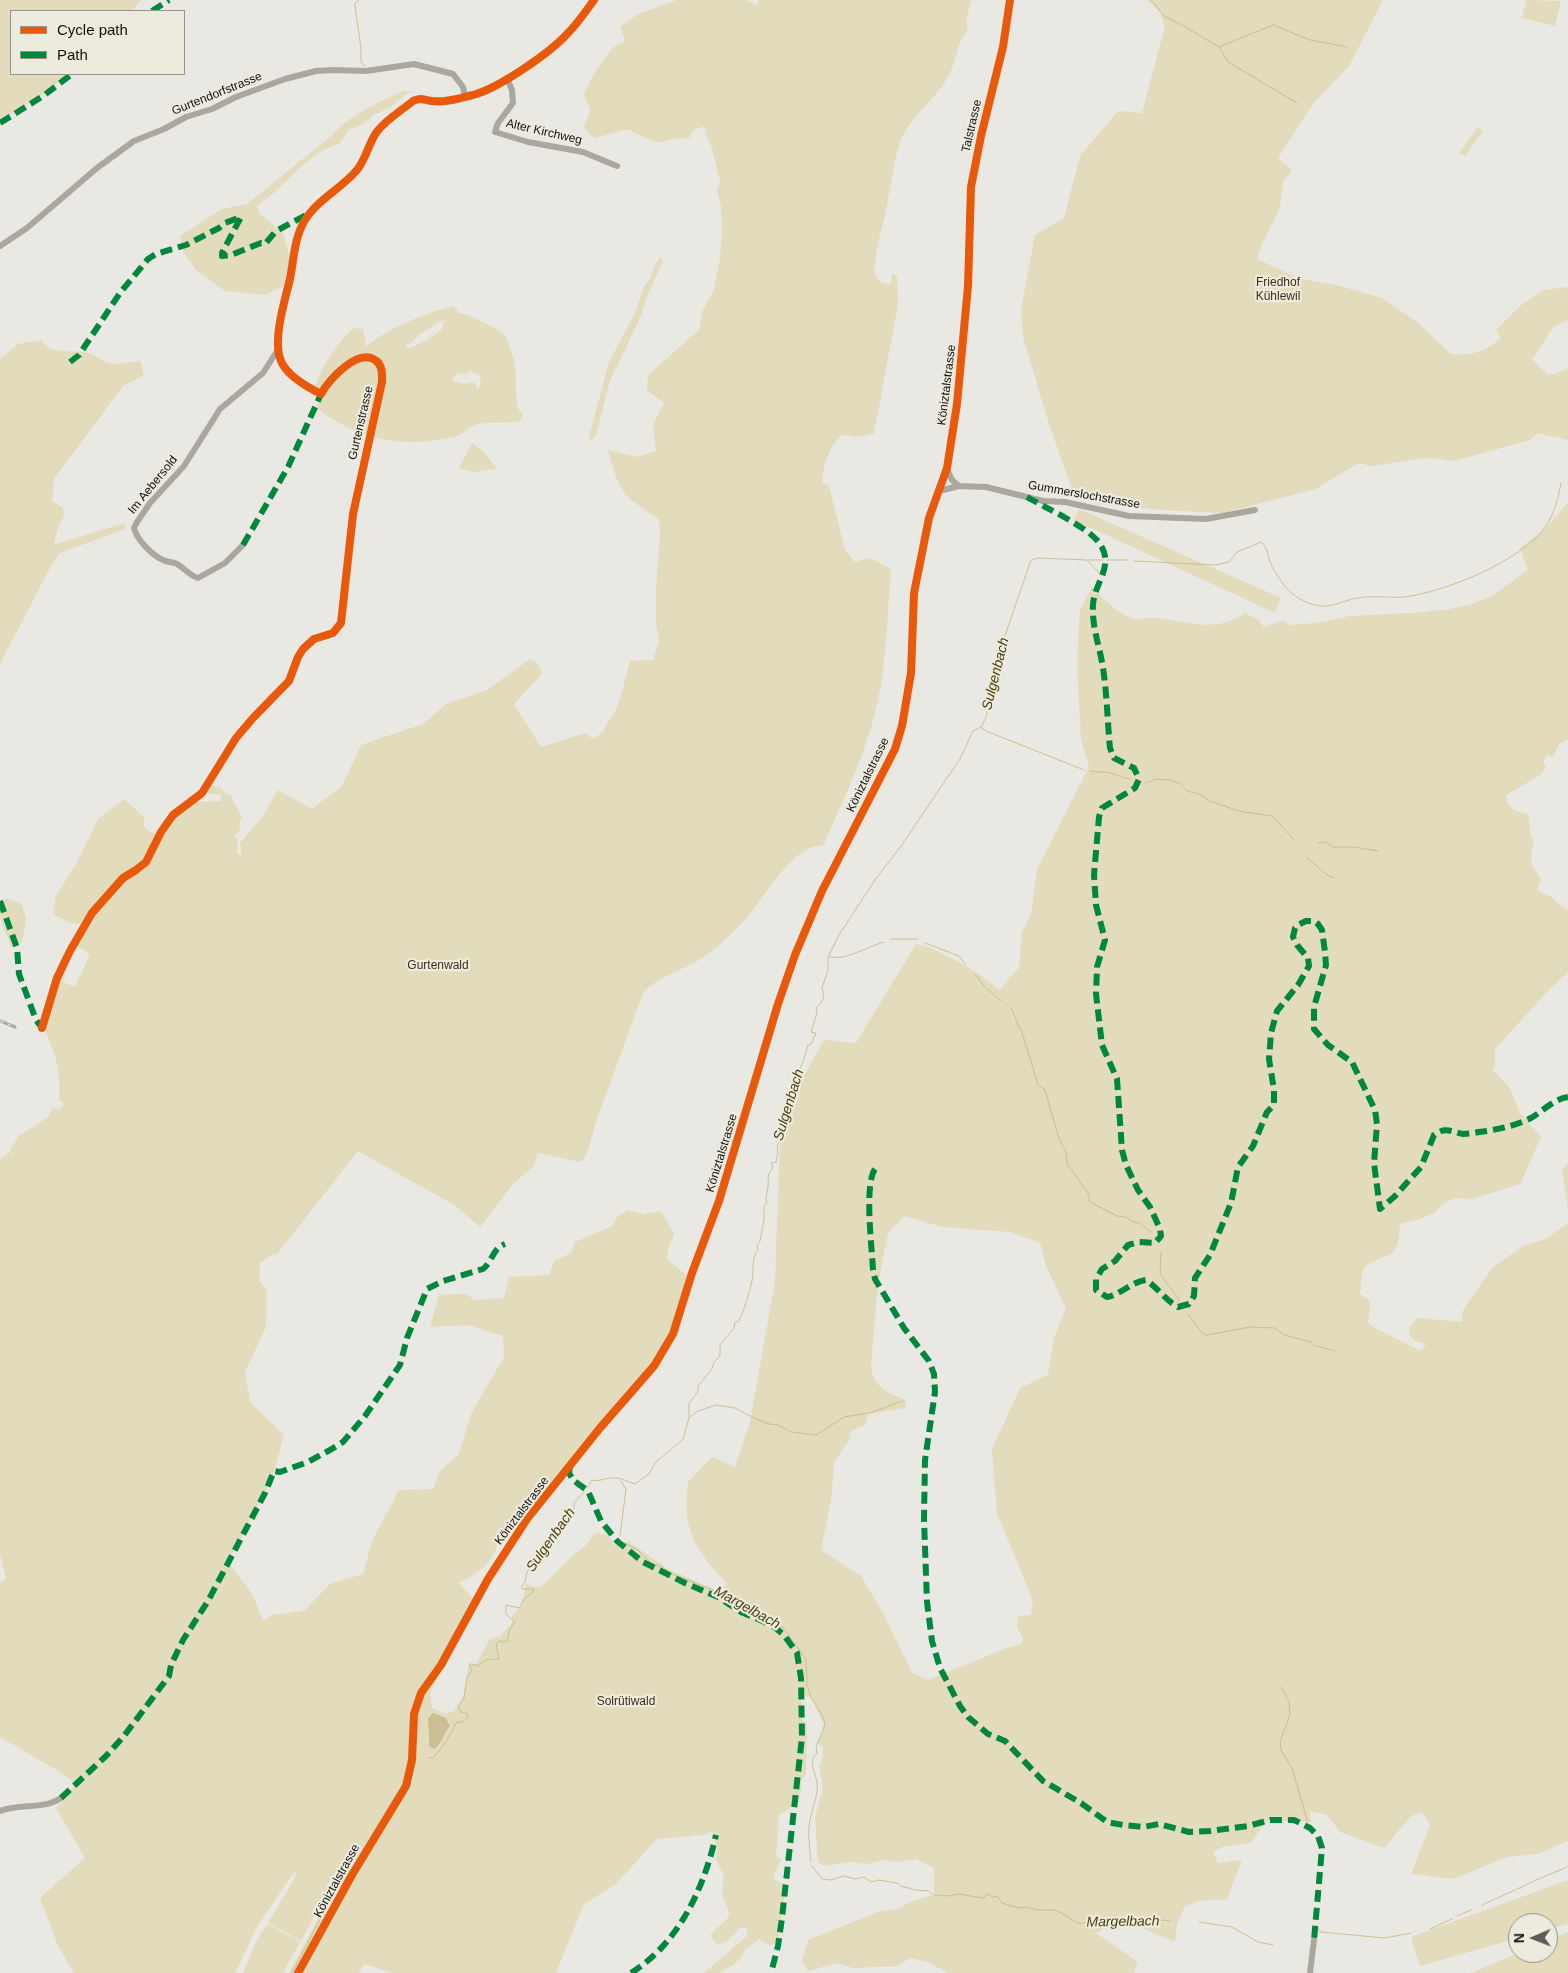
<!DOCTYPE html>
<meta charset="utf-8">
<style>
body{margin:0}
#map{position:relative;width:1568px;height:1973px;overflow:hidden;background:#eae8e2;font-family:Helvetica,sans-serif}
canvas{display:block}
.legend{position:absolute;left:10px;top:10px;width:175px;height:65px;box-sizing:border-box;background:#edeade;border:1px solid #95938a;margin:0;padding:6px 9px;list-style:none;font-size:15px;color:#12110d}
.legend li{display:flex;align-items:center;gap:10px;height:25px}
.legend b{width:25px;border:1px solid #95938a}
.north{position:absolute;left:1508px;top:1913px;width:50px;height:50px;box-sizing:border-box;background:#edeade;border:1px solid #95938a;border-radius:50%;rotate:269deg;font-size:14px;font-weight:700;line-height:20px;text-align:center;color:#12110d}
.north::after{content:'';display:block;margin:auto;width:18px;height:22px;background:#5e5c58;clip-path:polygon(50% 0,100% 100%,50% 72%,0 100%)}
</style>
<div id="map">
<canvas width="1568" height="1973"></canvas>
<ul class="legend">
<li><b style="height:6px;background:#e8590c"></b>Cycle path</li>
<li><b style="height:6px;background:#00873e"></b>Path</li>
</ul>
<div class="north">N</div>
</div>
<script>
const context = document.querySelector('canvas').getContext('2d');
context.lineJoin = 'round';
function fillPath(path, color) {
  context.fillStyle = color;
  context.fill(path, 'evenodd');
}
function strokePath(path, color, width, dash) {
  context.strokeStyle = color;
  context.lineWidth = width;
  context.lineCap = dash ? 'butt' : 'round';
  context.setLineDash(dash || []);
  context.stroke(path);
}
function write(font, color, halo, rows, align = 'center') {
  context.font = font + ' Helvetica,sans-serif';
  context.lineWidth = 4.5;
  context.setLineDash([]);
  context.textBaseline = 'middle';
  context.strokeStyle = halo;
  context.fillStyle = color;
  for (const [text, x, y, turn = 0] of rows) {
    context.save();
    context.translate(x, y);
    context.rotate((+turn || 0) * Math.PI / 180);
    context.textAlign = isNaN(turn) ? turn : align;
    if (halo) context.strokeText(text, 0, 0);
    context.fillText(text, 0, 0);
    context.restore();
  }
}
const green = new Path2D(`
 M0,0H141L132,11H11V74H70L42,95L0,121Z
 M677,0H745L757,5L759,0H971L966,22L968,30C956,43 957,60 949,75C937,98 915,112 903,135C894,154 891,188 886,210C882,229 875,249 875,269C875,275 877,279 881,283L891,284L892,274L897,276L898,304L874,434L857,437L841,435C829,447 823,465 822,482L829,486L845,550L855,562L870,558L891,569C887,616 887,667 875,713C863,759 842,803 823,846C794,842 763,900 745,920C731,935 716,949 699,960C681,971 657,977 643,993L597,1119L586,1156L580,1162L538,1153L534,1166L513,1184L480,1227L456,1206L358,1151L277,1254L271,1255L260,1263L259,1281L267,1291L266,1327L245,1372L250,1402L284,1435L274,1471L265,1493L228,1562L253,1595L263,1621L272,1615L304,1611L330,1584L363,1574L372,1541L399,1490L433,1489L440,1471L459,1454L471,1414L504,1357L503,1336L468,1325L430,1327L439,1295L466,1294L475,1300L504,1298L509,1277L549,1275L554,1261L571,1253L575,1242L612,1226L617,1217L628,1210L644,1214L661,1211L674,1234L669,1246L667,1259L686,1275L687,1288L662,1354L533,1512L522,1503L510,1527L497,1541C496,1563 476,1574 459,1583L475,1601L441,1665L438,1677L430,1693L432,1708L446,1714L454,1711L463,1697L469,1663L476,1664L490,1639L500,1636L512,1623V1616L522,1605L526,1584L540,1588L571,1557L586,1545L594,1534L600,1533L602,1535L606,1533L615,1546L628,1541L668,1569L713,1589L720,1590L727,1583C708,1565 689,1541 687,1513C686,1503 687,1493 688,1482L712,1457L735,1467L750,1422L775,1281L781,1117L824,1040L856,1043L916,944C935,946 985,976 999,990L1019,968L1022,932L1031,915L1037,869L1089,767L1081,739L1077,663L1080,609L1092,587C1101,597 1122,617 1135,619C1142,620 1149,617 1155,618C1189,621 1214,634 1245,613L1259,620L1264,627L1283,620L1288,625L1317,623L1350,616L1413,613L1450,609L1472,604L1492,596L1528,570L1520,548L1544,530L1568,502V739L1559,744L1553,757L1547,755L1543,762L1546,767L1542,774L1506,795L1508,804L1515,811L1528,814C1530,824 1529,834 1534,843L1531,850L1532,866L1537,873L1541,880L1537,889L1541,893L1552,897L1556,902L1568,910V972L1547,992L1495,1049V1068L1492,1069L1510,1088L1520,1113L1541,1137L1520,1184L1472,1199L1455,1198L1445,1202L1434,1213L1420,1219L1400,1224L1398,1243L1392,1254C1364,1265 1362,1262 1360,1294L1369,1300L1370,1306L1368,1322L1373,1327L1421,1351L1426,1344L1415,1341L1409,1334L1410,1326L1418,1318L1462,1322V1312L1492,1268L1523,1246L1546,1239L1568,1223V1841L1538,1854L1507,1857L1453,1879L1411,1874L1430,1825L1422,1812L1411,1816L1384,1848L1340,1832L1327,1815L1309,1811L1312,1822L1268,1820L1250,1843L1222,1847L1213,1852L1218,1863L1242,1860L1227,1899L1199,1901L1185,1906L1177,1924L1175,1942L1137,1926L1104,1929L1096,1933L1138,1962L1134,1973H948L928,1962L910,1958L898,1966L853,1968L837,1963L808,1971L802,1961L808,1940L878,1912L898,1909L912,1901L930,1896L934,1893V1868L916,1859L896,1862L884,1860L867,1864L848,1862L824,1866L818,1862L815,1817L823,1788L819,1765L822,1761L823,1748L817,1742L823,1732L824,1725L812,1699L801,1693L802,1720L807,1724L806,1774L802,1780L799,1802L779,1815L776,1857L782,1859L774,1875V1880L786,1884L778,1942L769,1945L759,1939L745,1950L741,1958L733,1965L719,1973H704L748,1935L746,1928H740L725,1943L717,1944L710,1936C716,1928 724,1923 730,1915L722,1895L724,1876L716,1860L718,1850L712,1831L704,1835L657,1839L615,1885L584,1904L556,1973H391L365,1964L358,1973H289L331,1894L328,1892L301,1941L268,1923L297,1874L294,1872L257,1927L235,1973H74L58,1946L40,1898L85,1858L56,1808L67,1797L75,1783L55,1769L0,1737V1582L6,1579L0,1553V1159L9,1152L12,1155L13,1154L10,1150L19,1136L48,1117L53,1107L59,1110L64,1104L59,1100C60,1085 59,1068 54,1053C52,1045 45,1036 46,1028L50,1025L46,1026L58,981L64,969L66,970L63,982L75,987L90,954L76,945L94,914L123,880L138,870L168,822L195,802L221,801V795L206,793L201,797L210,785L220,787L225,793L231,795L233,801L242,817L239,823L240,830L235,836L238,842L237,853L242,855L240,843L263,816L278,790L312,809L342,786L361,745L423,724L446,704L487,690L530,659L539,665L542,674L514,704L541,747L585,733L593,739L604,731L606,724C619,714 625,678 630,661L653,660L659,640L656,624V589L660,535L659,519C623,496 619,492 608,450L638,457L656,451L653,425L664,403L647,390L648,375L699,330L702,312L714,290L720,258L722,233L721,205L717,191L720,182L712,148L707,137L705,126L694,130L689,138L673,139L657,143L627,129L595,138L589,134L584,127L590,110L584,94L592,77L612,48L625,41L620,27L638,14ZM905,1216L942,1227L1010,1232L1040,1243L1046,1266L1066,1308L1054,1338L1048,1375L1020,1388L992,1449L997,1513L1033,1601L1031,1615L1018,1616L1017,1628L1023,1638L1022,1644L1007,1648L928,1680L912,1673L883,1613L861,1576L821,1550L831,1501L834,1463L849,1440L851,1431L865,1425L869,1414L905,1408L906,1400C887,1393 873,1387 871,1366L878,1283L888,1233ZM430,1715L442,1716L449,1721L450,1726L444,1733L440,1746L428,1742V1721Z
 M1147,0H1383L1349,66L1313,104L1278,158L1292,170L1283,182L1279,211L1263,242L1257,259L1298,278L1340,286L1382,298L1417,322L1451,354C1474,355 1483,353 1501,338L1496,330L1520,306L1543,290L1568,287V320L1554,326L1532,360L1547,374H1555L1568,368V440L1537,433L1530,440L1454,461L1427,458L1371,466L1358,463L1316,489L1222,513L1163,510L1097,504L1072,489L1050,427L1023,337L1021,310L1035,235L1064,218L1080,156L1118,111L1142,113L1165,26L1160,12Z
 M1526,0L1561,1L1555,26L1522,18Z
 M402,91L416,92L406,94L391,107L375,114L365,123L348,130L340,144C315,149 297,172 279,188C272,195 264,200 257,206L260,214L283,233L290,259L286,285L264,295L225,291L197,271L183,252L180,236L222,209L247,204L331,136C351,114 376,104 402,91Z
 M1478,127L1483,131L1465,156L1459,153Z
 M661,257L663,261L648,294L641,316L610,381L596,435L590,442L589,440L590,433L609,362L635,313L643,288L650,279L657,261Z
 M454,306L459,313L471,316L501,332L507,338L515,363L517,407L523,415L520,421C506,424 491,421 478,424C469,426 463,435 454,437C402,448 359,441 317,408L323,395L314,390C321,368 336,343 354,328L363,329L366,347C388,328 425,313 454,306ZM446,319L442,326V329C431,338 421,344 409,348L406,347L407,344L412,342C417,333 431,330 438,321L441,322ZM469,370H470L473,373L479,374L481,379L479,388H477L474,382L464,384L453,381V377L460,373L468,374Z
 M41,340C55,357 66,349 84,352C93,353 97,358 105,362C113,366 130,362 140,361L144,375L123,386L54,479L52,501L63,508L64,516L58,527L54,544H57L124,523L125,529L60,553L52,564L0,664V359L18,344Z
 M472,443L484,452L497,469L473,472L459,468Z
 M1079,509L1281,598L1275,613L1074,520Z
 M124,799L145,818L143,826L150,832L158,834L143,861L83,924L70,923L53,914L56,896L76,864L98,819Z
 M7,898L22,904L26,920L22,942L11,947L0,918V903Z
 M1568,1163V1209L1562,1170Z
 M1568,1880V1924L1548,1929V1923H1518V1938L1420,1966L1411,1937Z
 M267,1924L300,1942L283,1973H243L255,1944Z
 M1568,1932V1973H1471L1518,1953H1548V1940Z`);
const water = new Path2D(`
 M433,1713L446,1718L450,1726C443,1733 443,1744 434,1749L429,1746L428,1718Z`);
const stream = new Path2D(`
 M359,0L355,3C356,23 362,41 361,62L365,67
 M1151,0L1164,16L1180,24L1219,47L1228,62L1297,103
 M1219,47L1273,25L1310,40L1347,47
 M1089,560H1103
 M1107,560H1127
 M1134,561L1216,565L1229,562L1237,552L1261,542C1268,548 1267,553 1270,562C1277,577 1288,594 1304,601C1330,614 1341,598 1366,597C1378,596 1391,598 1404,597C1445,592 1522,561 1546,526C1555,512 1558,499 1561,483
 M981,727L986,731L1084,770
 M1091,771C1097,772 1099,772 1104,772C1113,772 1120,778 1130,779
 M1145,783L1156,779L1170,780L1181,784L1187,791L1199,794L1210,801L1233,809L1243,812L1273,816L1294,840
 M1318,843L1325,842L1333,847H1354L1378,851
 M1306,857L1326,874L1334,878
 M891,939H918
 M925,943L959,956L965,964
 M829,956C842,963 870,945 884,942
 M975,974L984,986L1001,1001
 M1010,1007C1016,1015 1016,1024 1022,1032L1038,1085L1045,1090L1059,1139L1066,1152L1067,1164L1088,1193L1090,1202L1117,1216L1126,1217L1133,1222L1139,1223L1151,1232
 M1161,1252L1160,1274L1180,1301
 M1188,1314L1202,1333L1207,1335L1250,1327L1275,1328L1284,1335L1311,1342L1313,1345L1335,1351
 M870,1413L903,1401
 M690,1417L698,1411L716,1405L735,1408L758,1420L769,1424L778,1425L791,1432L816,1435L844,1417L868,1413
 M587,1488L592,1480C599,1482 605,1478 612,1478C621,1477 627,1482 635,1484L649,1474L656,1462L683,1439L689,1418V1403L698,1392V1386L712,1369L714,1362L720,1356V1345L734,1328L735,1322H738C743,1315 750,1290 752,1281C754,1271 751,1257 758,1250L757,1245L760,1241L764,1219V1206L767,1203C765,1197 767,1194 768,1187C769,1179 766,1175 773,1168L771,1163L776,1162L778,1152L777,1147L787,1112V1104L793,1098L795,1085V1078L803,1062L808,1045L811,1044L816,1033L811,1032L817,1013L816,1008L821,1003L824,996L822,988L828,970V957L839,935L875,880L901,846L960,759L973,731L981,727L986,718L998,656L1031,560L1038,558L1087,560L1101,575
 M620,1536L626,1489L621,1481
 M625,1543L639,1551L651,1563L662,1567L670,1573L715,1591L724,1592L739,1607L768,1617L780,1626H782L806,1659L807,1684L811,1697L822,1715L825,1723L822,1733L816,1746L817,1753C808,1761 815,1772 817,1782C819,1794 812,1808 810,1820C807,1834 810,1848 811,1862
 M1281,1687L1289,1702L1290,1714L1280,1742L1281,1750L1292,1768L1308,1823
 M429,1758H433C443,1747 450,1736 456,1723L464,1721L468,1717L466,1712L462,1713L458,1707L464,1698L467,1677L472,1670L469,1665L471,1664L478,1666L486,1660L499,1659L496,1644L500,1641L507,1642L510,1629L515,1622L506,1614V1605L519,1608L524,1599L533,1592L534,1589H524L521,1588L525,1582L527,1572L548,1539L561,1521L569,1516L574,1509V1503L584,1492
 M812,1866L822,1879L831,1880L844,1876L855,1879L864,1877L871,1882L878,1880L897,1883L901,1886L916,1890L929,1891L932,1894
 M1534,1881L1567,1867
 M1517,1889L1532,1882
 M935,1895L947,1896L959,1894L983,1898L988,1894L993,1897L997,1896L1002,1903L1008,1905L1019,1908L1026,1907L1038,1910H1054L1062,1913L1077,1923H1092L1096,1920L1108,1921L1125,1919L1134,1922L1142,1920L1149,1923L1163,1920L1170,1921
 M1482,1905L1515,1890
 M1457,1916L1471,1910
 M1199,1922L1232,1927L1258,1942L1273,1945
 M1317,1927L1321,1932
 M1430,1929L1452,1919
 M1320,1932L1385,1938L1411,1933
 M292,1973L328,1904L341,1886L398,1793`);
const minor = new Path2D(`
 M507,78L512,90L513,103L498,123L495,132L528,142L583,152L617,166
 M0,246L27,228L97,168L134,141L164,129L186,117L212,109L236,97L285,79L316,71L333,70L366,71L414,64L453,74L463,87L465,96
 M947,469L952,480L959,486
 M939,491L959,486L986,487L1043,501L1065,502L1129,516L1206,519L1255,510
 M243,545L225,563L198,578C188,575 184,567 175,563C171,562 167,562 163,560C152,555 137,540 134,528L137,522L150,503L184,466L220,409L263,373L279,348
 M42,1028L57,978L70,951L92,913L123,878L136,870L146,862L161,832L173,815L202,793L236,738L253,718L289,681L298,657L303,649L314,639L333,633L341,623L353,514L382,382C382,374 383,365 375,360C357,348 329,380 321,394C307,387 287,376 281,361C272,340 285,300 290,279C294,259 294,238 305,220C317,200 342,188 357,170C366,159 368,145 376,133C385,120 401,111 413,101C420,97 425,100 432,101C445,103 460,98 473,95C499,88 550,53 568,33C578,23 586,11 594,0
 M0,1811C20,1803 43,1810 61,1798
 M298,1973L352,1875L406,1786L412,1760L414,1714L421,1693L441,1665L488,1579L527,1519L600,1428L654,1366L673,1334L692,1273L719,1201L778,1004L795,955L822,891L895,749L902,726L911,673L914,593L929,518L947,468L957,404L968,286L971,187L981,136L1003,47L1010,0
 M1310,1973L1314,1940`);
const rail = new Path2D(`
 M0,1021L15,1027`);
const quiet = new Path2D(`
 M152,11L169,0
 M0,123L43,96L72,74
 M70,362L79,355L120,293L148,259L156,254L186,245L219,228L225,223L241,217L222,253V256L231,255L261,243L265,244L276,231L308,214
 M1027,497C1044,507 1090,528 1100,544C1115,566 1094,583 1093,605C1092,623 1097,639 1101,657C1107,686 1107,718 1110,748L1114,758L1134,768L1139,779L1135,788L1102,808L1099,817L1094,875L1096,905L1105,940L1097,967L1096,994L1102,1045L1117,1079L1122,1150L1126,1165L1138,1190L1150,1207L1160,1229L1161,1236L1155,1243L1139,1242L1128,1245L1115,1261L1102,1269L1096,1279V1290L1107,1297C1122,1294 1131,1282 1146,1280C1158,1288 1165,1300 1178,1307L1189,1304L1194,1296L1195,1278L1210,1255L1231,1203L1238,1167L1253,1146L1267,1112L1274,1105V1090L1269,1059L1271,1033L1277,1011L1298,985L1309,966L1308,958L1297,945L1293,937L1295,928L1298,925L1306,921H1314L1318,924L1322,930L1325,952L1326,965L1314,1007V1029L1328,1045L1352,1062L1375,1110L1377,1124L1374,1163L1380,1209L1394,1197L1421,1167L1434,1135C1446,1126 1451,1132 1463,1134C1468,1134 1474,1133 1479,1132C1496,1130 1515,1126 1531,1118C1543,1111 1554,1099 1568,1097
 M243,545L288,467L321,394
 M0,901L17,948L19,974L36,1020L42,1028
 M875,1169C864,1185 872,1248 873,1270L875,1279L904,1328L929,1361L934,1374L935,1392L925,1460L924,1519L927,1602L932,1641L940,1668L960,1706L968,1717L988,1734L1005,1741L1043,1781L1081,1803L1107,1822L1123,1825L1143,1827L1159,1824L1189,1832L1210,1831L1248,1826L1270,1820H1294L1310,1828L1318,1836L1322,1848L1314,1940
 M570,1466L569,1473L573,1480L588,1491L601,1521L617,1541L643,1562L685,1583L718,1597L741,1612L772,1625L784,1635L797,1653L801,1678L802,1737L782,1918L778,1946L771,1973
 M61,1798L106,1756L124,1736L169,1676L171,1665L183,1640L208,1601L265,1493L274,1471L280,1472L308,1462L330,1450L343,1442L365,1416L400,1365L407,1338L427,1289L443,1281L483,1269C493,1261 492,1249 505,1244
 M631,1973C679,1943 704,1888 716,1835`);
const cycleway = new Path2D(`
 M42,1028L57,978L70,951L92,913L123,878L136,870L146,862L161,832L173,815L202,793L236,738L253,718L289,681L298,657L303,649L314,639L333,633L341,623L353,514L382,382C382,374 383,365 375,360C357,348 329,380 321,394C307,387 287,376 281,361C272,340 285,300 290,279C294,259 294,238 305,220C317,200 342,188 357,170C366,159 368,145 376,133C385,120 401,111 413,101C420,97 425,100 432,101C445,103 460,98 473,95C499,88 550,53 568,33C578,23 586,11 594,0
 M298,1973L352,1875L406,1786L412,1760L414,1714L421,1693L441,1665L488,1579L527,1519L600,1428L654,1366L673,1334L692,1273L719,1201L778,1004L795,955L822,891L895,749L902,726L911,673L914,593L929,518L947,468L957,404L968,286L971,187L981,136L1003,47L1010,0`);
const streetNames = [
 ["Gurtendorfstrasse",217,94,-22],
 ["Talstrasse",972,126,-77],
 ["Alter Kirchweg",544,132,13],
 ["Köniztalstrasse",947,385,-83],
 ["Gurtenstrasse",361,423,-77],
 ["Im Aebersold",153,485,-51],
 ["Gummerslochstrasse",1084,495,10],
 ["Köniztalstrasse",868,775,-64],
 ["Köniztalstrasse",722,1153,-73],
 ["Köniztalstrasse",522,1511,-53],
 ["Köniztalstrasse",337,1881,-61]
];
const parkNames = [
 ["Friedhof",1278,283],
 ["Kühlewil",1278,297],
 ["Gurtenwald",438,966],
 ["Solrütiwald",626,1702]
];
const waterNames = [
 ["Sulgenbach",996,674,-76],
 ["Sulgenbach",789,1105,-73],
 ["Sulgenbach",551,1540,-55],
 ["Margelbach",747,1608,29],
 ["Margelbach",1123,1922,-1]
];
fillPath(green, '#e2dbbc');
fillPath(water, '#c9bf92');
strokePath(stream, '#c9bf92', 1);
strokePath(minor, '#a9a79e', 6);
strokePath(rail, '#a9a7a1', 3);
strokePath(rail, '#edeade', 1, [4]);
strokePath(quiet, '#00873e', 6, [12, 6]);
strokePath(cycleway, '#e8590c', 8);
write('12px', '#12110d', '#edeade', streetNames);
write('12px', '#383115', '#edeade', parkNames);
write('italic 14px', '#4a400d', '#edeade', waterNames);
</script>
